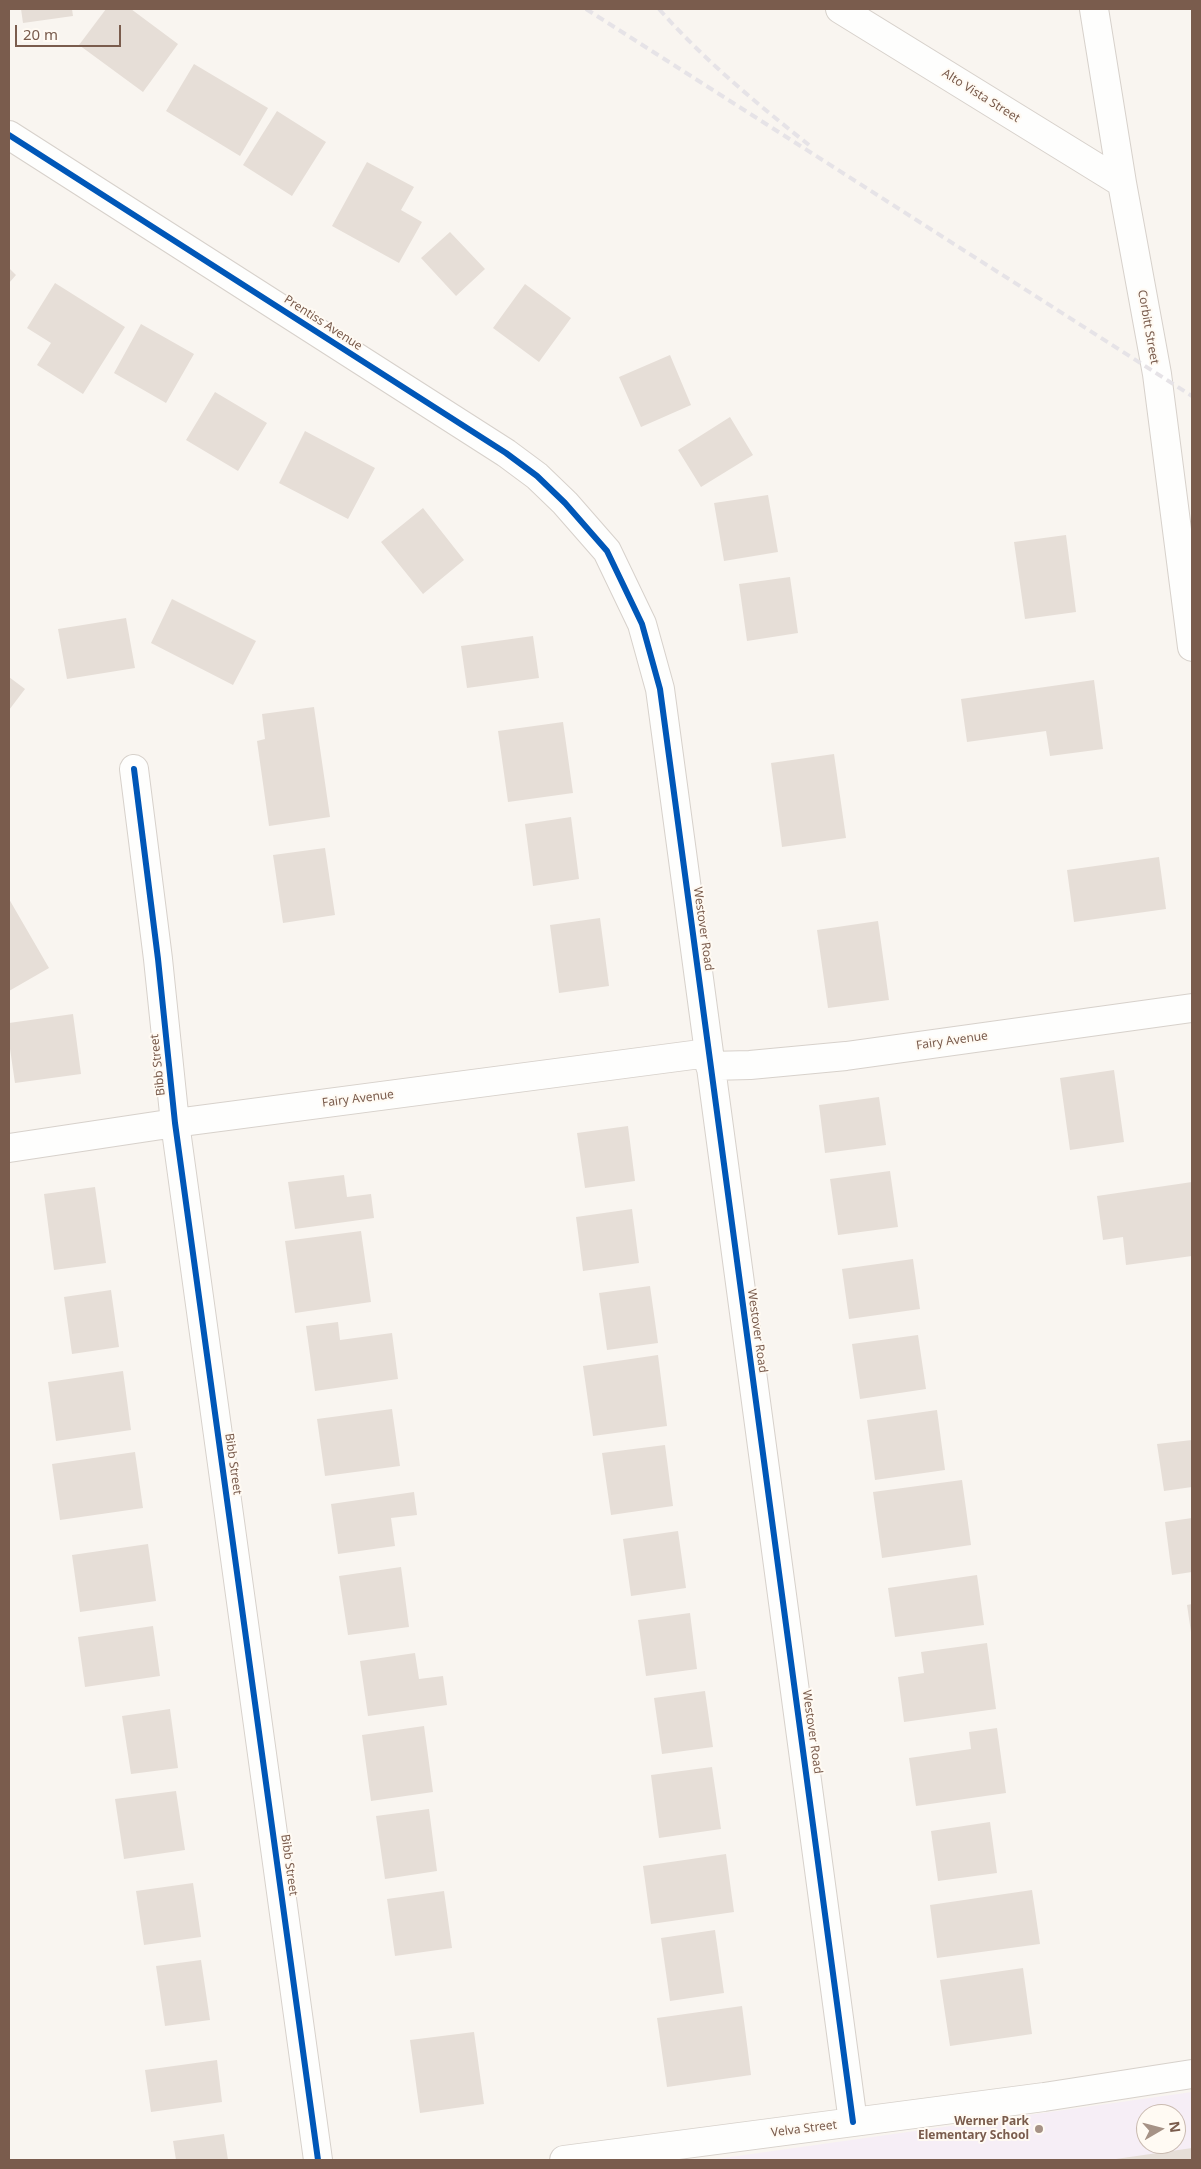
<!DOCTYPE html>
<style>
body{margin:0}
#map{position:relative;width:1201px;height:2169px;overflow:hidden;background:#f9f5f0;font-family:"Noto Sans",sans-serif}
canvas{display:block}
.frame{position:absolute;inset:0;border:10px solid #7a5c4d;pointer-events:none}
.north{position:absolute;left:1136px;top:2104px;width:50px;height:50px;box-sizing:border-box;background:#fffaf3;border:1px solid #cabbb1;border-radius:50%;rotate:82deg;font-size:14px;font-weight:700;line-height:20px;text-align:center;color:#7a5c4d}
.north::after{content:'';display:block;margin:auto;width:18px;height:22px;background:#a69286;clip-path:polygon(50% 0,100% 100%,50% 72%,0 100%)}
.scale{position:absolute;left:15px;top:25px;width:106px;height:22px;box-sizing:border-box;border:2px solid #7a5c4d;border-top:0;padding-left:6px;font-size:15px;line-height:18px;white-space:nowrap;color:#7a5c4d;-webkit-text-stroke:4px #fffaf3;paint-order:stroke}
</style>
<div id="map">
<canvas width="1201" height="2169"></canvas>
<div class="frame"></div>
<div class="north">N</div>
<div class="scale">20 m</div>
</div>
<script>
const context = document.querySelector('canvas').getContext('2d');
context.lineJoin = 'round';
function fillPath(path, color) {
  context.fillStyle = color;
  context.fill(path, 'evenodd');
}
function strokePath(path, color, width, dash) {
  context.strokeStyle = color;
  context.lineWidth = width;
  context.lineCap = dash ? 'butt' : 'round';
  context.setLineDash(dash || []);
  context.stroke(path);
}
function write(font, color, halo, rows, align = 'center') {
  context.font = font + ' "Noto Sans",sans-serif';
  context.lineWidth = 4;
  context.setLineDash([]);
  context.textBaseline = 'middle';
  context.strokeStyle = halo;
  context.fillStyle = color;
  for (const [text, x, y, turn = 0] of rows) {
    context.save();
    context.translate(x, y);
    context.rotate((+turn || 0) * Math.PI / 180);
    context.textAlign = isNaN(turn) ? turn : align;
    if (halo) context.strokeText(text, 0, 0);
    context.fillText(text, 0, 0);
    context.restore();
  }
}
const education = new Path2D(`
 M1192,2092V2160H709ZM1146,2114H1176V2144H1146Z`);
const building = new Path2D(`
 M21,9H72L73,16L23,23Z
 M106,9H131L178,44L143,92L79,45Z
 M194,64L268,108L240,156L166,111Z
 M277,111L326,142L292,196L243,165Z
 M367,162L414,187L401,210L422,222L399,263L332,226Z
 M450,232L485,269L456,296L421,258Z
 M9,268L16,275L9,283Z
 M55,283L125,327L83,394L37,365L51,343L27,328Z
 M525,284L571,318L539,362L493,328Z
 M141,324L194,354L166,403L114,373Z
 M670,355L691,405L641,427L619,377Z
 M215,392L267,423L238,471L186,440Z
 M730,417L753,455L701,487L678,450Z
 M305,431L375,468L348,519L279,483Z
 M768,495L778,552L724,561L714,503Z
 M423,508L464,560L423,594L381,542Z
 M1066,535L1076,612L1025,619L1014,542Z
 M790,577L798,633L747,641L739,584Z
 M172,599L256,641L233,685L151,643Z
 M126,618L135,668L67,679L58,629Z
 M533,636L539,678L467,688L461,646Z
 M9,677L25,689L9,710Z
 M1094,680L1103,749L1050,756L1046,731L967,742L961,699Z
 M314,707L330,817L269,826L257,741L265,739L262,714Z
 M563,722L573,793L508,802L498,731Z
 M834,754L846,838L782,847L771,763Z
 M571,817L579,879L533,886L525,824Z
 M325,848L335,915L283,923L273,855Z
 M1159,857L1166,909L1074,922L1067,870Z
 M9,899L49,968L9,991Z
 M600,918L609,986L559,993L550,925Z
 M878,921L889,1000L828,1008L817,930Z
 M73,1014L81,1074L15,1083L9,1042V1023Z
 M1114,1070L1124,1142L1070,1150L1060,1078Z
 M879,1097L886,1145L825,1153L819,1105Z
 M628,1126L635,1181L585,1188L577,1133Z
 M890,1171L898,1227L838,1235L830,1179Z
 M344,1175L347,1197L371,1194L374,1218L295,1229L288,1182Z
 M1192,1182V1256L1126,1265L1123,1237L1103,1240L1097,1196Z
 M95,1187L106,1263L54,1270L44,1194Z
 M632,1209L639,1263L583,1271L576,1217Z
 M361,1231L371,1302L295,1313L285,1241Z
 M913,1259L920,1309L849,1319L842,1269Z
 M650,1286L658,1343L607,1350L599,1293Z
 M111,1290L119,1347L72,1354L64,1297Z
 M338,1322L340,1340L392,1333L398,1379L315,1391L306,1326Z
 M918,1335L926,1389L860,1399L852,1344Z
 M658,1355L667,1426L593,1436L583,1366Z
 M123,1371L131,1430L56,1441L48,1382Z
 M392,1409L400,1466L325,1476L317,1419Z
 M937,1410L945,1470L875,1480L867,1420Z
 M1192,1440V1487L1164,1491L1157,1444Z
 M665,1445L673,1506L611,1515L602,1453Z
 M135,1452L143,1508L60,1520L52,1464Z
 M962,1480L971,1545L882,1558L873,1492Z
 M414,1492L417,1515L391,1518L395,1546L338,1554L331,1504Z
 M1192,1518V1572L1172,1575L1165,1522Z
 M678,1531L686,1588L631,1596L623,1539Z
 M148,1544L156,1601L80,1612L72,1555Z
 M401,1567L409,1627L348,1635L339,1576Z
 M977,1575L984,1625L895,1637L888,1588Z
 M1192,1604V1632H1191L1187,1605Z
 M690,1613L697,1669L646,1676L638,1620Z
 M153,1626L160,1676L85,1687L78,1637Z
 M987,1643L996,1709L904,1722L898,1677L924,1673L921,1652Z
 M415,1653L419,1679L443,1676L447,1705L368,1716L360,1661Z
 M705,1691L713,1747L662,1754L654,1698Z
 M170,1709L178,1768L131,1774L122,1716Z
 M424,1726L433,1792L371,1801L362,1735Z
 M997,1728L1006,1793L916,1806L909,1758L971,1749L969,1732Z
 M712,1767L721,1829L659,1838L651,1775Z
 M176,1791L185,1850L124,1859L115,1799Z
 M429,1809L437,1871L385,1879L376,1816Z
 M990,1822L997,1873L938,1881L931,1831Z
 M726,1854L734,1912L651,1924L643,1866Z
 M193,1883L201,1937L144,1945L136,1891Z
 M1032,1890L1040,1944L937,1958L930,1905Z
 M444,1891L452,1948L395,1956L387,1899Z
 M715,1930L724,1993L670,2001L661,1938Z
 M201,1960L210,2020L165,2026L156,1966Z
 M1023,1968L1032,2034L950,2046L940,1980Z
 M742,2006L751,2075L667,2087L657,2018Z
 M474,2032L484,2104L420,2113L410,2040Z
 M217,2060L222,2102L151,2112L145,2070Z
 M224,2134L228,2160H176L173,2141Z
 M1192,2148V2160H1116V2159Z`);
const minor = new Path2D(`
 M840,9L1122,183
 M1094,9L1122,183L1157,374L1192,647
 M9,135L506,453L537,476L565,503L607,551L642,624L660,689L853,2122
 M134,769L158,959L175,1123L318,2160
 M710,1066L750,1065L846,1056L1192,1008
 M9,1148L175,1123L708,1053
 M564,2160L1044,2097L1192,2074`);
const rail = new Path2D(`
 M586,9L1192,396
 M659,9C704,60 756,103 809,145`);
const cycleway = new Path2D(`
 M9,135L506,453L537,476L565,503L607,551L642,624L660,689L853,2122
 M134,769L158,959L175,1123L318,2160`);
const markers = [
 [1039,2129,5,"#a69286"]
];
const streetNames = [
 ["Alto Vista Street",981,96,32],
 ["Prentiss Avenue",323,323,33],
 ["Corbitt Street",1148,327,80],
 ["Westover Road",703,929,82],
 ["Fairy Avenue",952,1041,-8],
 ["Bibb Street",158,1065,-96],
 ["Fairy Avenue",358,1099,-7],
 ["Westover Road",757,1331,82],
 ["Bibb Street",233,1464,82],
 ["Westover Road",812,1732,82],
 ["Bibb Street",289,1865,82],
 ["Velva Street",804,2129,-7]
];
const poiNames = [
 ["Werner Park",1029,2122],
 ["Elementary School",1029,2136]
];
fillPath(education, '#f6eef6');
fillPath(building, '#e6ded7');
strokePath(minor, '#d7d1cb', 30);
strokePath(minor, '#fefefd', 28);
strokePath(rail, '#e6e3e7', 4, [8, 5]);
strokePath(cycleway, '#0057b8', 6);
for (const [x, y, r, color] of markers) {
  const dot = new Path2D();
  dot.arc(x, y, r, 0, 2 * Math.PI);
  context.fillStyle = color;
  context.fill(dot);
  strokePath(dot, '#fffaf3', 2);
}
write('12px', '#7a5c4d', '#fffaf3', streetNames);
write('bold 12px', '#7a5c4d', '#fffaf3', poiNames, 'right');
</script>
